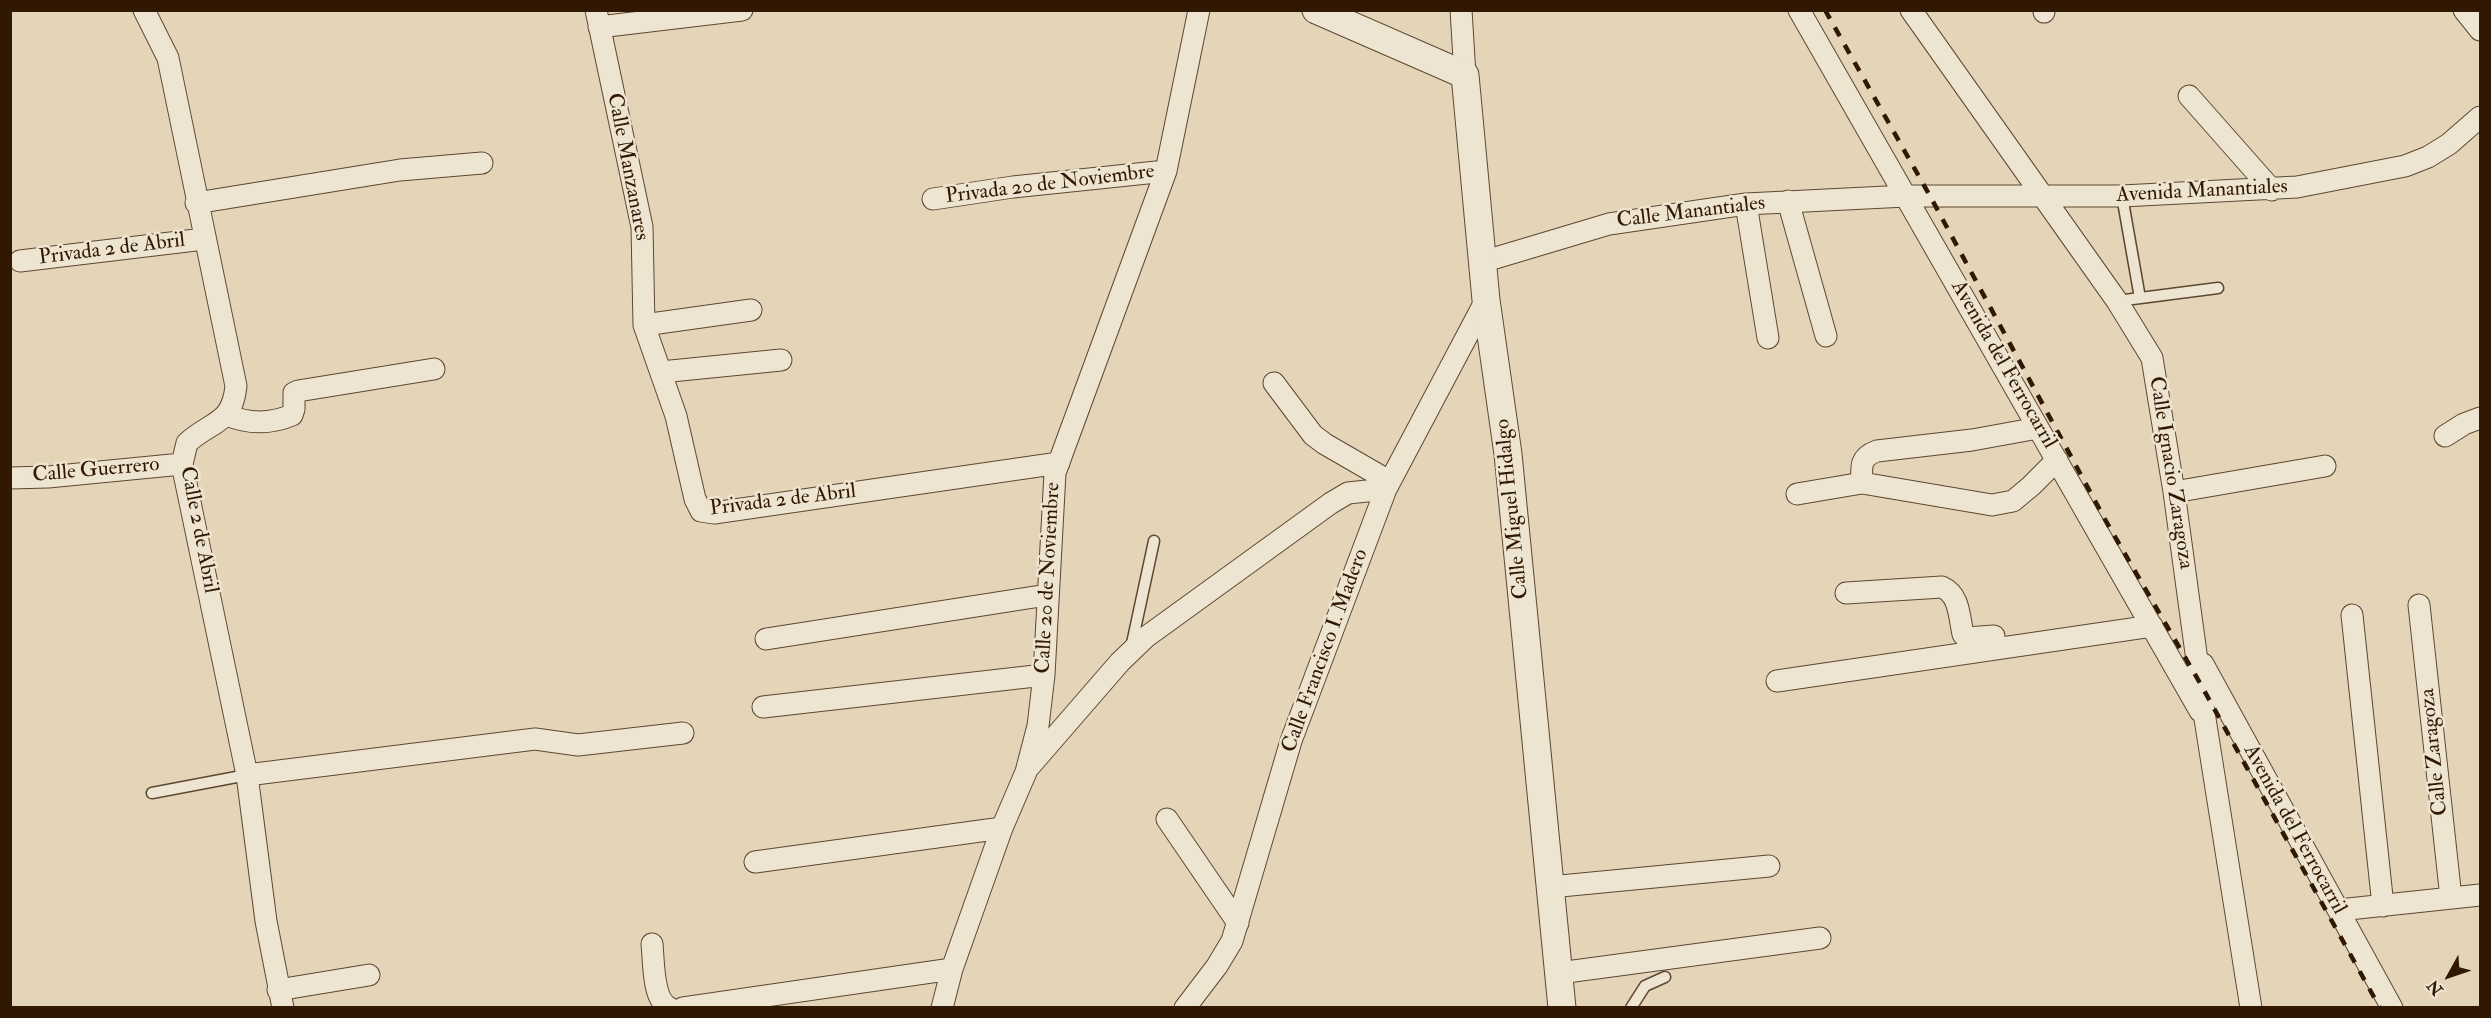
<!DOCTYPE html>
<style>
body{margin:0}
#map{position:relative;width:2491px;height:1018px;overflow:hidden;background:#e4d5b8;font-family:"IM FELL Double Pica",serif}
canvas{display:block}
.frame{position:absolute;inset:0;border:12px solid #311802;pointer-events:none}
.north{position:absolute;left:2419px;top:946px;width:60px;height:60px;-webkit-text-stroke:4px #ede4d1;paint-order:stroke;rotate:230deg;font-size:16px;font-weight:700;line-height:24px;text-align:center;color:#311802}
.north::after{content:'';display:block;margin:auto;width:21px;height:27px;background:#311802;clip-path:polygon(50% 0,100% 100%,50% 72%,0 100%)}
</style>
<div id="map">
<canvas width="2491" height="1018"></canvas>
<div class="frame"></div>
<div class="north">N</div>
</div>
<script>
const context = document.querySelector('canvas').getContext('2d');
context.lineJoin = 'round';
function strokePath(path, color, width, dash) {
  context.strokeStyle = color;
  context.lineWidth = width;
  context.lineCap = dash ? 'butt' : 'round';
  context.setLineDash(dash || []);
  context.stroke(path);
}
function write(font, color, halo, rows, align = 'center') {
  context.font = font + ' "IM FELL Double Pica",serif';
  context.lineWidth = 5;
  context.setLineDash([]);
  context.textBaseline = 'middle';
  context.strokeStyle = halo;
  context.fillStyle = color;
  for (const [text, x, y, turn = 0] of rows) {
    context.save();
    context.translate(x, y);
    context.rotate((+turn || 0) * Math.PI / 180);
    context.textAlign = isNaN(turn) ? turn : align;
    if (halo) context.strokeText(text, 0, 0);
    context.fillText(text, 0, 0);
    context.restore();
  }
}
const service = new Path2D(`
 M2122,196L2140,298
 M2117,301L2218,288
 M1131,648L1154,541
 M152,793L247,775
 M1631,1008L1645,986L1665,977`);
const minor = new Path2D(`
 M144,10L168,58L236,386C232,425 212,420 187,443L182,464L247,775L266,921L283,1008
 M596,10L642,227L644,325L676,416L695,499L701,511L714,513L1059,463
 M1461,10L1465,75
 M1799,10L2200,711
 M1911,10L2117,301L2152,358L2174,492L2205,719L2251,1008
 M2044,10V12
 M2464,10L2480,30
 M599,27L742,10
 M2189,96L2272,190
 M933,199L1013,187L1166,171
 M1788,201L1826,336
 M196,203L400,170L482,163
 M1746,204L1768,338
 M20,261L204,239
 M1482,262L1609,224L1746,204L1906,196H2122L2297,187L2405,166L2428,157L2449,144L2480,117
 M644,325L751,310
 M661,372L781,360
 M1274,383L1313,435L1325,444L1389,481
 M227,415C248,424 271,424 292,415L294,409V393L298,391L434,369
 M2038,428L1972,440L1877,451C1860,457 1861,466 1862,483L1992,505L2013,501L2031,486L2057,460
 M2445,436L2464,424L2480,418
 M10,478L48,477L182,464
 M2174,492L2325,466
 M1797,494L1862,483
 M1846,593L1942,587C1960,595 1959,617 1963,634L1966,638L1994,636
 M2419,605L2451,898
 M2352,615L2383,906
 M766,639L1047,595
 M2203,664L2392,1008
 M1777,681L2152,626
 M763,707L1044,675
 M1029,767L1120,662L1146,637L1331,503L1348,493L1386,489
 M247,775L535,739L578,745L683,733
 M1167,819L1238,923
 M755,862L1002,828
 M1550,887L1769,866
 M2339,910L2480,895
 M652,944C654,961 652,1001 670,1008
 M1559,973L1820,938
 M278,990L369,975
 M683,1008L952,969
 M942,1008L952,969L1002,828L1026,772L1038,726L1044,675L1055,473L1166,171L1199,10
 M1185,1008L1217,966L1232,941L1291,741L1386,489L1486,300`);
const tertiary = new Path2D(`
 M1316,10L1465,75L1486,300L1508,454L1562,1008`);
const rail = new Path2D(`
 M1825,10L1930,196L2107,523L2200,683L2380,1008`);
const streetNames = [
 ["Calle Manzanares",627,167,79],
 ["Privada 20 de Noviembre",1050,185,-7],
 ["Avenida Manantiales",2202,192,-3],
 ["Calle Manantiales",1691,213,-7],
 ["Privada 2 de Abril",112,250,-7],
 ["Avenida del Ferrocarril",2003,365,60],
 ["Calle Guerrero",96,471,-5],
 ["Calle Ignacio Zaragoza",2170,473,81],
 ["Privada 2 de Abril",783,501,-7],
 ["Calle Miguel Hidalgo",1513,509,-96],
 ["Calle 2 de Abril",198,530,79],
 ["Calle 20 de Noviembre",1049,578,-87],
 ["Calle Francisco I. Madero",1326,651,-70],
 ["Calle Zaragoza",2435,752,-96],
 ["Avenida del Ferrocarril",2294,830,61]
];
strokePath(service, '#5e4730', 13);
strokePath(minor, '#5e4730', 23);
strokePath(tertiary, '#5e4730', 29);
strokePath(service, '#ede4d1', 10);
strokePath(minor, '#ede4d1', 21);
strokePath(tertiary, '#ede4d1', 27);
strokePath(rail, '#311802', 4.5, [10, 10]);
write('21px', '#311802', '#ede4d1', streetNames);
</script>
